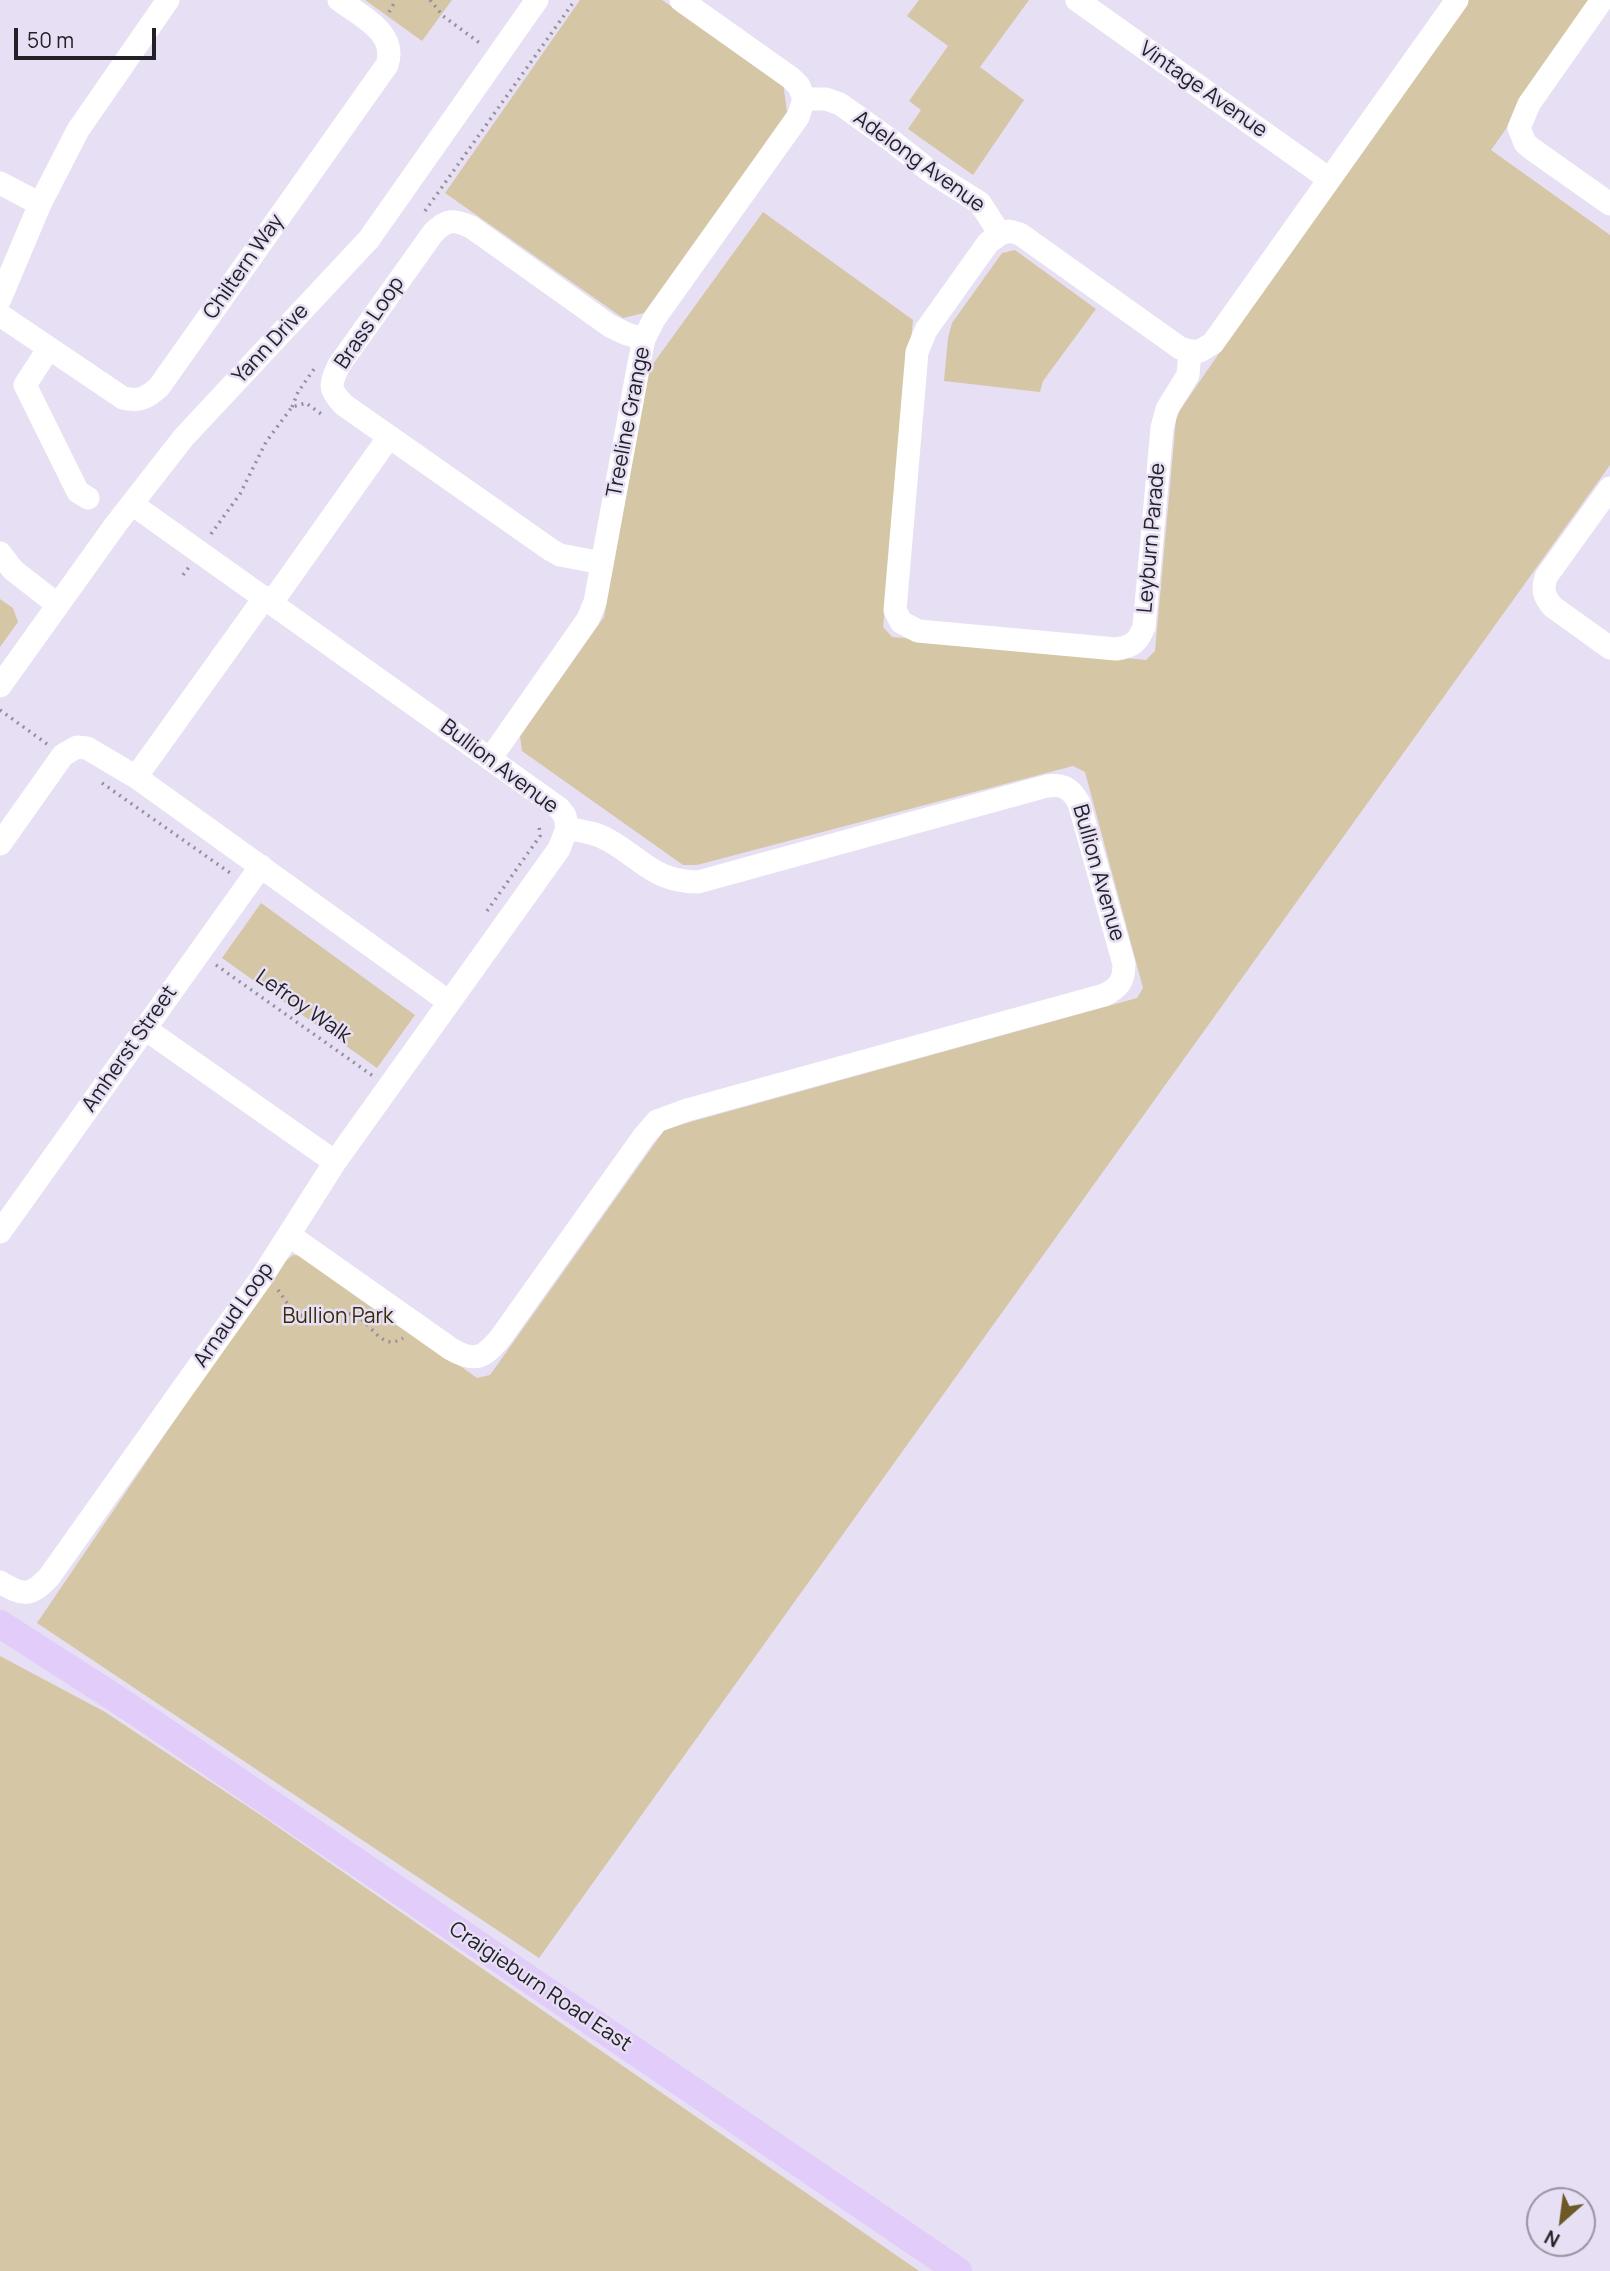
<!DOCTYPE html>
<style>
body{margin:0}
#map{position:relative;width:1610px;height:2271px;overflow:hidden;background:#e7dff3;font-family:Manrope,sans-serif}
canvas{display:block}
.north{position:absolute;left:1526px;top:2187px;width:70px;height:70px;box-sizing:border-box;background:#e7dff3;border:2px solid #9993a1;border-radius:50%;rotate:208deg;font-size:19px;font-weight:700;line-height:28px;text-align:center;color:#232027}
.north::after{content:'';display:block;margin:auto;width:24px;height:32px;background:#6d5928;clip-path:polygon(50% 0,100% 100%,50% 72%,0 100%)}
.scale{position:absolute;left:14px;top:28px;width:142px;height:32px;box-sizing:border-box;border:4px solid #232027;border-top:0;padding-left:9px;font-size:21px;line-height:24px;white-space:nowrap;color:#232027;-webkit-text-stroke:5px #e7dff3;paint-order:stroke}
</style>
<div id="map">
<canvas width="1610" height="2271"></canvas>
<div class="north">N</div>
<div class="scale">50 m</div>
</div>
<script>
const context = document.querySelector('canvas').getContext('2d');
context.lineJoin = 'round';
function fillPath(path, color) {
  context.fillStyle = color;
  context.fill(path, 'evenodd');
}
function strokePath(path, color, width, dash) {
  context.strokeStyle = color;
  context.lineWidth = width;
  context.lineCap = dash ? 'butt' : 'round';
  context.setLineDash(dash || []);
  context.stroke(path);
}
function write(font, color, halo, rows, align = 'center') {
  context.font = font + ' Manrope,sans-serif';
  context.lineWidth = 5;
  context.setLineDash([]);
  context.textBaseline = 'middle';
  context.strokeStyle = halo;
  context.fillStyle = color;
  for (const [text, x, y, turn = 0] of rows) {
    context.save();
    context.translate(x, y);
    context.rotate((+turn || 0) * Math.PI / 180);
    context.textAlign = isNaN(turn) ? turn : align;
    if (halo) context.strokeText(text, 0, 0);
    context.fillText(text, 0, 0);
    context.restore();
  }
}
const green = new Path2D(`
 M365,0H452L422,41Z
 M580,0H662L783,82L787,112L648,312L623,318L445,193Z
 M919,0H1029L980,67L1024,100L973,175L908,129L921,110L909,101L948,46L907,16Z
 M1463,0H1597L1491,150L1610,235V465L539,1958L37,1623L257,1299L284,1262L293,1255L307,1256L477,1378L490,1375L665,1129L1137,998L1143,988L1085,772L1073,766L697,865H683L522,751L520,736L604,617L650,368L763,212L913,320L883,627L892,637L1146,660L1155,651L1176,419L1180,410Z
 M1015,250L1096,309L1043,381L1040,392L944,381L948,338L952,323L1002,253Z
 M0,599L13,608L18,622L0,647Z
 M261,903L415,1015L377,1068L222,958Z
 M0,1656L105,1712L262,1816L919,2271H0Z`);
const path = new Path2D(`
 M430,0L443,16L481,44
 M389,12L396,0
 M425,211L575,0
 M292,407L298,392L314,369
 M211,534L240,494L266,442L292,407L306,403L324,416
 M183,575L189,567
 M0,710L47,744
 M102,783L233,875
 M487,911L540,836L539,825
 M216,965L373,1076
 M278,1290L295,1314C319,1322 332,1306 356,1316C372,1323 381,1352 403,1338`);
const minor = new Path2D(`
 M681,0L791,78L799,86L804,99
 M1077,0L1329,179
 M1602,0L1529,104L1519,128L1525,143L1532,149L1610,204
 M804,99H826L840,104L892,141L931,172L980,203L1000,234L1009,231L1020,234L1180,348L1190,351
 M0,183L40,204L0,299
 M40,204L78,130L168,0
 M1000,234L988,243L926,330L917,352L895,610L901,622L918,631L1116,649C1132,647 1138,642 1144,627L1162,428L1167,409L1188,375L1190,351H1200L1213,343L1457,0
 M0,315L123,398C139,402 147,398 159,387L387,65C398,33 361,16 339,0
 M49,348L25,385L78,492L88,498
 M1610,488L1546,577C1542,590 1544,597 1553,607L1610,648
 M132,504L559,808L565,816L567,828C582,831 597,833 610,841C643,860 655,882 698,882L1047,786C1063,784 1071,788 1079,803L1124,964C1124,981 1119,988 1104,995L687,1110L657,1121L644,1136L501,1337C484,1358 475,1363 451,1349L289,1235
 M0,553L13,570L58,605
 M602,563L560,555L551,550L344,405C328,389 330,384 339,365L433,233C447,219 453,219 471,227L610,326L627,334L644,339
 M272,602L389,437
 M0,686L116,524L184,437L369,239L537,0
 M490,759L588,619L595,602L639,363L644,339L654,319L798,117L804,99
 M136,777L265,597
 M0,844L63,755L77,747L87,748L136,777L449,1002
 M144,1028L335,1162
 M0,1232L261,866
 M0,1582C23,1596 30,1597 49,1577L262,1277L335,1162L559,849L567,828`);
const major = new Path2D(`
 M0,1624L126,1705L958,2271`);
const streetNames = [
 ["Vintage Avenue",1203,90,35],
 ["Adelong Avenue",919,162,36],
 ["Chiltern Way",244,267,-55],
 ["Brass Loop",370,323,-56],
 ["Yann Drive",271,344,-47],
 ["Treeline Grange",629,422,-79],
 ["Leyburn Parade",1152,538,-85],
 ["Bullion Avenue",499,767,37],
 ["Bullion Avenue",1098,873,74],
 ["Lefroy Walk",303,1007,35],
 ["Amherst Street",130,1049,-55],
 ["Arnaud Loop",234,1315,-55],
 ["Craigieburn Road East",540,1987,34]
];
const parkNames = [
 ["Bullion Park",338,1317]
];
fillPath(green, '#d5c7a5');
strokePath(path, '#958f9d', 3.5, [2, 5]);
strokePath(minor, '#fff', 23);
strokePath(major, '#e1ccfa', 28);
write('21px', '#232027', '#e7dff3', streetNames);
write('21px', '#372b0a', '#e7dff3', parkNames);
</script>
